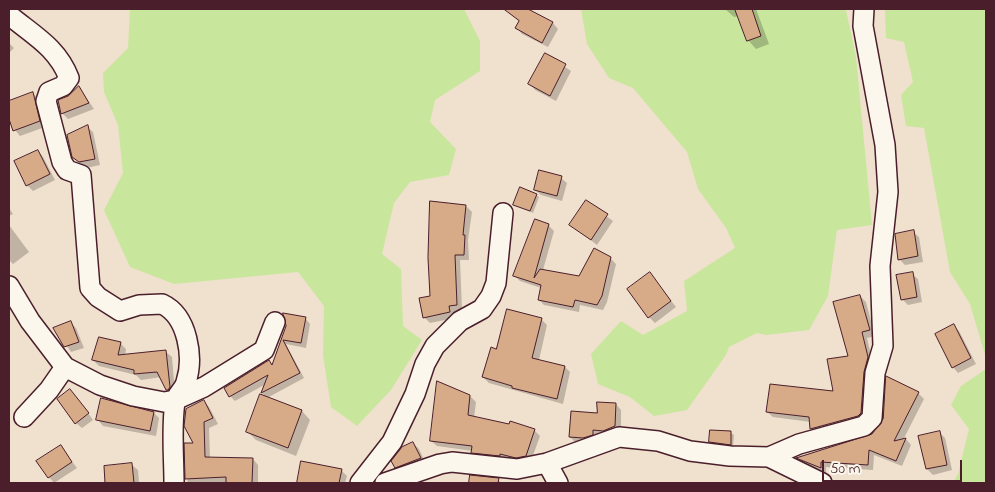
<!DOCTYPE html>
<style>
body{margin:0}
#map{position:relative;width:995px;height:492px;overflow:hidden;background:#f0e0ce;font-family:"Indie Flower",sans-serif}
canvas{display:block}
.frame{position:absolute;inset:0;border:10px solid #4a1f2b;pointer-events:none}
.scale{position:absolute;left:822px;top:460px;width:140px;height:22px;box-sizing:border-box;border:2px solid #4a1f2b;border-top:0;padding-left:6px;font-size:15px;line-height:18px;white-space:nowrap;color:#4a1f2b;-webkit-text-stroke:4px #fbf7ec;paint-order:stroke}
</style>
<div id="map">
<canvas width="995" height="492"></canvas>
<div class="frame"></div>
<div class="scale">50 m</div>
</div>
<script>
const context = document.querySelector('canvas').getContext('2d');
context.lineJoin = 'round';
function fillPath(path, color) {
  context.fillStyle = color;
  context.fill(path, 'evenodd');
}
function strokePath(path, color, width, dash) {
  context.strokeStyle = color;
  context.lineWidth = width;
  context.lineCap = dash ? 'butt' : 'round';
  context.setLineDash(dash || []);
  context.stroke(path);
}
const green = new Path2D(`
 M130,9H464L480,41V71L435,100L430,122L456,149L449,175L410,182L394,203L382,254L401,269L403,326L422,340L391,390L357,426L331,407L323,355L324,306L298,272L174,284L130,267L104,210L123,173L118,125L104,92L103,73L128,48Z
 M581,9L846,10L856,57L872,225L837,230L828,296L809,330L766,335L757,333L729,347L726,355L687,410L654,416L630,397L598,384L591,354L621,321L643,335L687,311L684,281L735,248L726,228L698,189L687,152L633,88L609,78L587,44Z
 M885,9H986V358L970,304L950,272L924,128L906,126L901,95L913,82L904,42L886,38Z
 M986,369V483H953L958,474L969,429L951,405L961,386Z`);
const shadow = new Path2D(`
 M504,9H526L553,23L558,29L548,47L522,34L517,28L520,21Z
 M725,9H756L769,44L756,49L748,40L739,16L734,17Z
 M9,43L14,48L9,53Z
 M546,54L571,71L556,101L535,90L530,84Z
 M79,87L94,109L68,119L62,113L59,102Z
 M33,93L38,99L45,127L20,136L15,130L9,115V102Z
 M87,127L93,132L100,165L86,168L76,160L68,136Z
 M38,151L43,157L55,180L33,191L27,185Z
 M561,178L567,183L562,201L541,195L535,190Z
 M536,195L539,197L533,213L514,205Z
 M587,202L613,221L597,245L571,225Z
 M466,206L472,212L468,240L469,260H460L462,310L454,312L455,318L430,323L424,317Z
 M9,208L13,214L9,216Z
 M9,225L29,252L13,264L9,260Z
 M548,225L554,231L543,270L579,278L610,258L616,264L607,302L603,310L580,305L579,312L544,305L539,300L541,288L520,281L515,276Z
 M913,232L919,237L923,262L905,265L899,259Z
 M650,274L676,307L655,323L649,317Z
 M912,274L918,279L922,302L908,305L902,299Z
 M860,296L866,302L875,336L867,338L873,364L866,419L817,434L811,429V422L773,417L767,412L834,393L849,357Z
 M305,318L310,324L306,348L286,344L304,378L267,398L262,393L266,384L235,401L230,396L269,362L273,365L287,326Z
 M541,319L547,325L539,360L565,367L570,372L563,404L489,383L483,377L497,350Z
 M70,322L76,328L84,348L71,352L55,328Z
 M954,326L959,331L976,364L958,373L953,367Z
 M120,343L126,349L125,356L166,352L172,357L175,393L173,395L167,389L161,377L141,380L136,375L99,366L93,360Z
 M918,393L924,399L903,440L906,439L911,445L902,466L874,455L873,470L826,467V473L803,463L798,458L873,435Z
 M76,396L93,420L82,428L76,423Z
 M261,396L302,411L310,420L296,456L256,440L247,431Z
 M470,396L476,402L474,418L534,430L540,436L531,461L478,458L473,451L437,446L431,441Z
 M204,401L209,407L218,424L209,428L210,458L253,459L258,465V483H187Z
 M616,404L621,410V432L576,443L570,437L598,415Z
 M154,413L159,418L156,436L103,426L98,420Z
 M939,432L945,438L952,470L933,475L927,469Z
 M731,433L734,435L733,447L713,444L710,442Z
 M413,443L419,449L426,464L402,473L396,467Z
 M61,447L77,468L54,483L49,477Z
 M302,462L341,470L347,476L345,483H298Z
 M132,465L138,470L139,483H106L105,467Z
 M471,477L498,480L502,483H471Z`);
const building = new Path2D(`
 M504,9H528L553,22L542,43L515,28L519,21Z
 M735,9H752L761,36L747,41Z
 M545,53L566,64L550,96L528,84Z
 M79,86L89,103L61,114L58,100L68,96Z
 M33,92L40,121L13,131L9,119V101Z
 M88,125L95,159L79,162L72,157L67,135Z
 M38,150L50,174L26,186L14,161Z
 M539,170L562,176L557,196L534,190Z
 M520,187L537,194L530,211L513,205Z
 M586,200L608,214L591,240L569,225Z
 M430,201L466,205L463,235H465L464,255H455L457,305L449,306L450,312L423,318L419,298L430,296L428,258Z
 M535,219L549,224L534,278L540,269L579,276L594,248L611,257L602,296L597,305L575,300L573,307L538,300L541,285L513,276Z
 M914,230L918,256L898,260L895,234Z
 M650,272L671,301L648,318L627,289Z
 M913,272L917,297L901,300L896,275Z
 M860,295L870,330L862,332L868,357L864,372L861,413L858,416L810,429L809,417L766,412L770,384L833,391L827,359L848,356L833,302Z
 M507,309L542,318L532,358L565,366L557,399L512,388V386L482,377L491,347L496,349Z
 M283,313L306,317L301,343L283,340L300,373L261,393L268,375L229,397L224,388L269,360L272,365L286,326Z
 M71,321L79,342L64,347L53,328Z
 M954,324L971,358L952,368L935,334Z
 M99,337L121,342L118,355L166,350L170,387L168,390H166L157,372L134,374V370L92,360Z
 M886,376L919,392L894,441L906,438L896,461L869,450L868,465L821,462V468L796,458L872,434L883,419Z
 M437,381L470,395L468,415L509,424L510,421L535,429L526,456L516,458L500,454V456L471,453L472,446L430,441Z
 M70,389L89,413L75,424L57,399Z
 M260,394L302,410L288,448L246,432Z
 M101,398L154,412L150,431L96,420Z
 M204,400L213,418L204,422L205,457L253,458L252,483H226V477L185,479L184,443H193L184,426L186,409Z
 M597,402L616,403L615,426L603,431L593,430V435L583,438L569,437L571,411L597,413Z
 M710,430L731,431V445L709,442Z
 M940,431L947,465L926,469L918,436Z
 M413,442L421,458L395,468L391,461L402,447Z
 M61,445L72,462L48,478L36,461Z
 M301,461L342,469L339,483H297Z
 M132,463L134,483H105L104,466Z
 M470,475L499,478L498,483H469Z`);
const minor = new Path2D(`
 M9,15C33,35 57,47 69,78L63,86L49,92L46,101L62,162L67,170L81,175L90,288L98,297L120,311L139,305L162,304C188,316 194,358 186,382C184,390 176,395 175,402C171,428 174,457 174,483
 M9,286L30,321L65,367
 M24,417L49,390L65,367L100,385L133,396L164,402L175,400L204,387L264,350L275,322
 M769,457L799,444L864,426L872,418L875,373L883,346L880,266L888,192L885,145L863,26L864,9
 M547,463L558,483
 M360,483L392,442L415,394L425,364L435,346L460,321L482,309L491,296L496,283L503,213
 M385,483L440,464L452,462L517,469L547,463L619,437L658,441L690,451L730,456L769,457L822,483`);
fillPath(green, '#c9e69d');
fillPath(shadow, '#0003');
fillPath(building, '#d7aa88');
strokePath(building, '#4a1f2b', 1);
strokePath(minor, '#4a1f2b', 22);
strokePath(minor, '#fbf7ec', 19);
</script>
